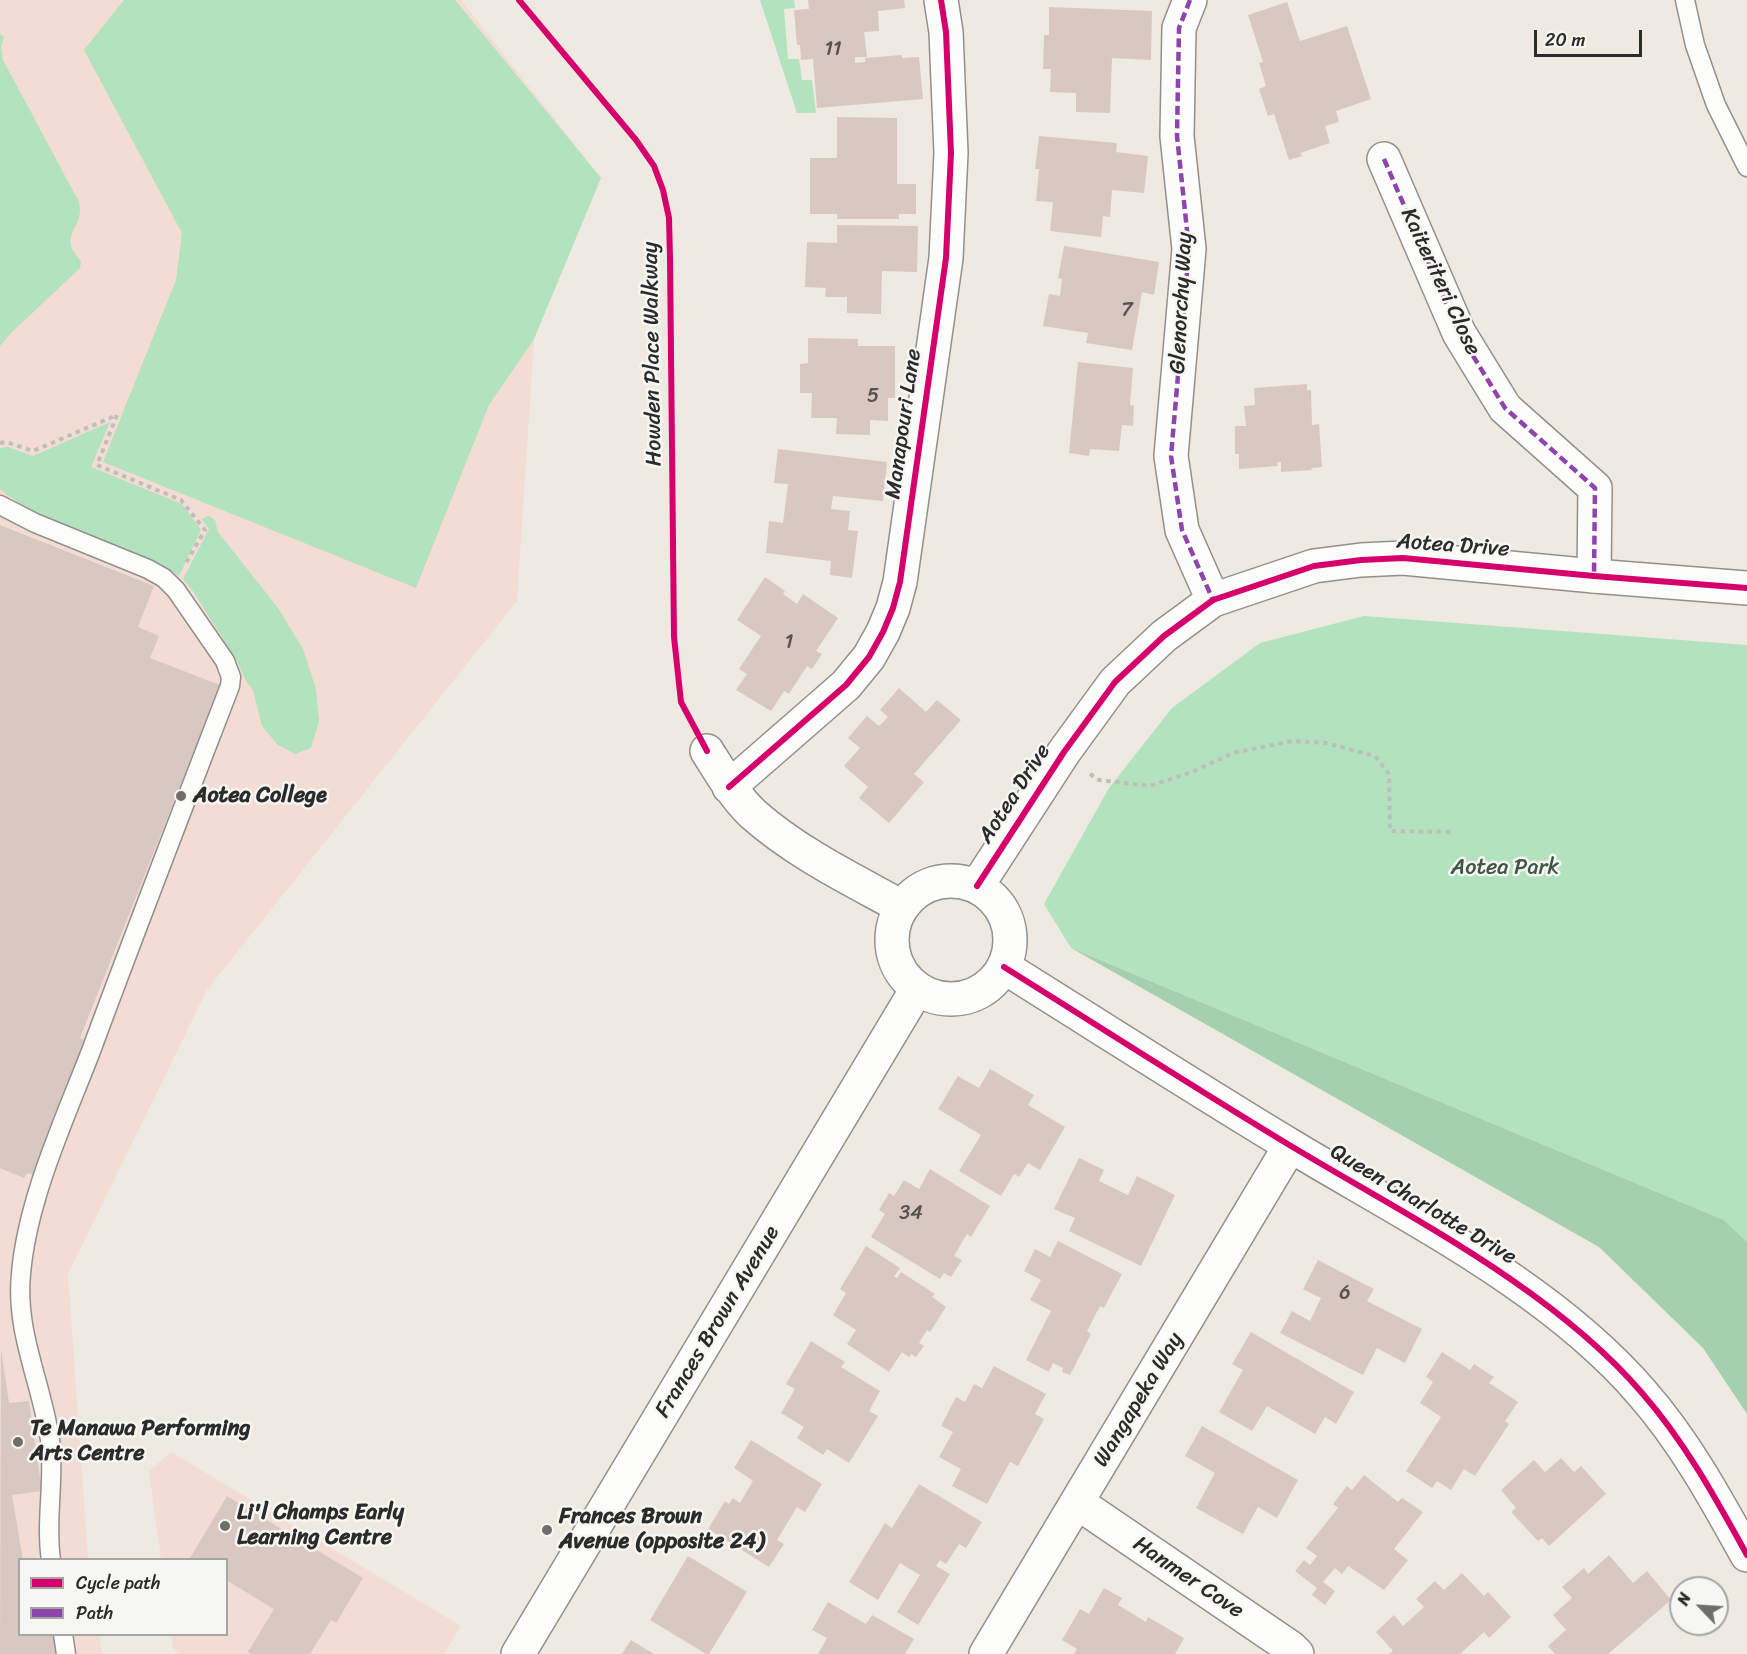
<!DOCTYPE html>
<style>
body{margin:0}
#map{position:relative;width:1747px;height:1654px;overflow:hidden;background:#eeeae1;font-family:Sriracha,sans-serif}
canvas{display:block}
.legend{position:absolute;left:18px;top:1558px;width:210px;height:78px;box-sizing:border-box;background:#f6f6f2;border:2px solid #a5a5a2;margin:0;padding:8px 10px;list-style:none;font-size:18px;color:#2b2b2b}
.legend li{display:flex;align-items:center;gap:12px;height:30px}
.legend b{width:30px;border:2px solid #a5a5a2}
.north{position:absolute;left:1669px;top:1576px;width:60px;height:60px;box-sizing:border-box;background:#f6f6f2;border:2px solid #a5a5a2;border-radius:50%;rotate:295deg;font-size:16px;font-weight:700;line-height:24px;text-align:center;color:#2b2b2b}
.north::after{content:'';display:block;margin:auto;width:21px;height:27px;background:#6f6e6b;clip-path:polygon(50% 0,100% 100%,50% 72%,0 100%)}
.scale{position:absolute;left:1534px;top:30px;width:108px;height:27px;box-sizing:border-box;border:3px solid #2b2b2b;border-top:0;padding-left:8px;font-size:18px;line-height:21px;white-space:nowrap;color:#2b2b2b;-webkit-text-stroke:4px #f6f6f2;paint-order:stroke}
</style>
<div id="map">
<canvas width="1747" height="1654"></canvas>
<ul class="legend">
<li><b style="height:8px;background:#d6006c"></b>Cycle path</li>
<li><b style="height:8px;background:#8e44ad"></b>Path</li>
</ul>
<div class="north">N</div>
<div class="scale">20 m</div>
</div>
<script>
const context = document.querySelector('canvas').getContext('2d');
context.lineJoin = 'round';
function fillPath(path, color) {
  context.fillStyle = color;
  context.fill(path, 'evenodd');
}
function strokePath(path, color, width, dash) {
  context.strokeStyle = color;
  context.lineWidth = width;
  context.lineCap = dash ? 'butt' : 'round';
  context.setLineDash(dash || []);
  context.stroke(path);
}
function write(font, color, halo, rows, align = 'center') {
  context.font = font + ' Sriracha,sans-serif';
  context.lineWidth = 5;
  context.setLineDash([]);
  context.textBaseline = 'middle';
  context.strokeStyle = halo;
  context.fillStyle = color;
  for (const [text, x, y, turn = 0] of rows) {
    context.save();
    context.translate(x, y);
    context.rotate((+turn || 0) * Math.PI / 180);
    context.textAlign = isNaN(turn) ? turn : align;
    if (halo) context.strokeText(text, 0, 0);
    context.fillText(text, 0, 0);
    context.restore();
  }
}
const built = new Path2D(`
 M0,0H461L601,178L534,339L517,601L207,990L68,1274L88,1559L20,1560V1634L99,1635L102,1654H0Z
 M171,1452L461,1626L444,1654H179L173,1648L171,1635L226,1634V1560L161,1559L149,1471Z`);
const green = new Path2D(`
 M124,0H455L601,178L534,339L489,405L416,588L103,462L176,280L182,233L84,50Z
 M760,0H794L795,8L784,9L788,59H799L802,80H812L816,113H797Z
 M0,34L4,37L1,47L3,60L79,202C84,223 68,230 71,245C72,251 78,257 81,262L80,268L10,334L0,346Z
 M110,422L91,467L182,504L201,530L179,576C162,564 143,558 124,550C81,533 36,519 0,489V448L8,447L33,456Z
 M209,516L215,520L218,532L278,608L303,649L316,689L319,721L311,748L295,754L278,745L262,726L253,690L246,681L237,661L193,591L183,579L209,529L201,519Z
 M1364,616L1747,645V1242L1724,1220L1071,948L1044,904L1109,788L1172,708L1260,643Z`);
const forest = new Path2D(`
 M1071,948L1724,1220L1747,1242V1414L1703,1348L1599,1247Z`);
const building = new Path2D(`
 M808,0H904L905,8L878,11L879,31L864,32L867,57H855V63L865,62V58L902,55V58L919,57L923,99L817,108L813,59L801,60L800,45H797L794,10L809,9Z
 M1287,2L1300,41L1347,26L1371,99L1336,111L1339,122L1325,126L1330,143L1300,153L1302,156L1289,160L1274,114L1268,116L1259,89L1266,86L1259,63L1263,62L1248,15Z
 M1049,7L1152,11L1151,60L1112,58L1110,113L1076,112V93L1050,92L1051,69H1043L1044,35H1049Z
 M837,117L897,118V184H916V214H899V219H837V214H810V158H837Z
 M1039,136L1117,143L1116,152L1148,156L1144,193L1112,190L1110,217L1103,216L1101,237L1050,231L1053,202L1036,201L1039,169H1035Z
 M837,225L918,226L917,272L882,271L881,314L847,313V297H825L826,288L805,287L807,242L837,243Z
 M1064,246L1159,262L1154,295L1142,292L1132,350L1086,343L1088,333L1043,326L1049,294L1060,296L1062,279L1058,278Z
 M808,338L858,339V346H895V398H888V421L870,420V435L836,434L837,418H811L812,393H800V364L808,363Z
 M1078,362L1133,368L1130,405L1134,406L1133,426L1122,425L1119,451L1090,449L1089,456L1069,453Z
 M1307,384V390H1311L1312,425L1319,424L1322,467L1311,468L1312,470L1281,472V462H1277L1278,466L1239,469V454H1235V426H1246L1244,406L1255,405L1254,388Z
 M778,449L887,462L883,501L833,496L831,509L850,511L848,530L858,531L852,578L830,575L831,561L766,553L769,521L783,523L788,484L774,483Z
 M0,525L154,586L138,627L159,636L150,658L220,685L80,1038L88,1041L34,1175L27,1173L24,1178L0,1168Z
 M765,577L785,591L783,594L797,604L803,594L838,618L816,651L822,654L812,669L807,666L789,694L784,691L771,711L736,690L747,674L739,669L761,636L737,620Z
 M899,688L926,712L937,700L961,720L914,774L924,782L889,823L859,798L868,787L844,766L860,748L848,738L867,716L879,726L888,717L880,710Z
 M990,1069L1034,1095L1028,1105L1065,1127L1040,1170L1028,1163L1019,1177L1014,1174L1001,1196L959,1171L981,1135L938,1109L958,1076L979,1088Z
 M1079,1158L1104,1170L1099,1181L1128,1195L1137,1176L1175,1195L1141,1266L1069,1231L1075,1218L1054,1209Z
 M930,1169L990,1206L971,1237L967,1234L954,1256L962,1260L951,1277L944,1273L940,1279L871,1237L885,1214L879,1210L889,1193L894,1196L904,1180L919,1189Z
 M1058,1241L1122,1274L1104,1308L1100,1306L1087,1331L1091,1334L1070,1375L1062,1372L1063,1368L1053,1363L1049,1372L1026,1360L1051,1311L1030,1300L1041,1280L1024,1271L1035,1249L1050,1257Z
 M866,1246L900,1268L894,1277L897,1278L901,1272L935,1294L932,1297L946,1307L930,1332L927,1330L919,1343L924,1346L916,1357L911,1354L909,1357L902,1352L889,1372L847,1344L856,1330L833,1315L846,1293L840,1289Z
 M1318,1260L1374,1289L1367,1301L1422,1329L1405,1363L1377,1348L1363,1375L1280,1333L1292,1311L1310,1321L1321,1298L1303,1289Z
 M1251,1332L1354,1392L1336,1424L1325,1417L1315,1434L1267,1406L1252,1431L1219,1412L1243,1370L1232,1364Z
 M811,1341L845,1362L841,1367L880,1391L869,1411L878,1416L849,1463L827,1449L823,1455L797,1438L804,1427L781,1413L795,1389L786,1384Z
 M1,1349L9,1403L29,1401L42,1491L12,1495L23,1560H20V1634H55L58,1654H0Z
 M1442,1352L1470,1370L1474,1364L1494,1377L1489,1383L1518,1402L1505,1421L1509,1424L1475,1476L1464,1469L1451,1490L1437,1481L1432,1488L1406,1471L1441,1417L1420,1403L1433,1382L1426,1377Z
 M994,1366L1046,1394L1035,1414L1044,1419L1018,1466L1010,1462L987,1504L952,1486L961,1469L939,1457L953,1432L941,1426L956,1397L965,1402L974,1384L982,1388Z
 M1202,1426L1298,1480L1277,1518L1258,1507L1243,1534L1196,1508L1215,1473L1185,1456Z
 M751,1440L822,1484L805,1512L797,1507L777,1540L784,1544L769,1567L708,1529L725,1501L729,1504L733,1498L740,1503L753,1481L734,1468Z
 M1561,1458L1574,1472L1581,1466L1606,1494L1549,1546L1542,1538L1538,1541L1511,1512L1516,1508L1501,1490L1534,1460L1545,1472Z
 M1364,1475L1398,1502L1402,1498L1423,1512L1394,1549L1408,1560L1384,1590L1348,1566L1342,1574L1335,1568L1323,1582L1335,1591L1325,1605L1312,1595L1317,1588L1295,1571L1304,1560L1310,1565L1317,1556L1306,1548L1338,1508L1333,1504L1347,1486L1352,1490Z
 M919,1484L982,1522L966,1548L959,1544L946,1564L940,1560L936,1566L950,1574L918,1625L897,1612L920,1575L900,1563L878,1600L849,1582L885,1523L892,1528Z
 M227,1496L363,1578L336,1623L331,1620L310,1654H251L248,1652L274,1609L226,1580V1560L190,1558Z
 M1609,1555L1633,1583L1647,1571L1671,1600L1608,1654H1555L1548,1646L1566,1630L1553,1615L1572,1598L1562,1587L1584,1568L1588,1574Z
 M688,1556L747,1592L709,1654H706L650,1620Z
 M1462,1573L1484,1596L1488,1592L1511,1617L1489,1638L1484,1632L1460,1654H1389L1393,1651L1376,1632L1394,1615L1403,1626L1424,1607L1416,1599L1435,1581L1444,1590Z
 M1104,1588L1122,1598L1118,1605L1146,1622L1148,1617L1184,1638L1175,1654H1074L1077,1649L1062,1640L1080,1609L1089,1614Z
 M828,1602L866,1624L872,1615L914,1639L905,1654H818L827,1638L812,1630Z
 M631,1640L654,1654H622Z`);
const path = new Path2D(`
 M0,443L6,442L33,451L117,415L97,465L181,500L205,530L186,563
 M1090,774L1099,780L1150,786L1192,772L1233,753L1292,741L1326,743L1375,756L1389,774L1390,831L1453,832`);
const service = new Path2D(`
 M1685,0L1695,45L1716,105L1747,167
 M0,505L35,523L148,569L164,578L176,590L225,661L231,677L230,686C183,808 136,929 91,1051C64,1121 27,1200 21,1274C15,1332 42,1384 50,1440C55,1480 45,1521 51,1560
 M63,1634L66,1654`);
const minor = new Path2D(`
 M1190,0L1179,28L1177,136L1189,249L1171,456L1182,530L1213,600
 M1384,159L1459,333L1505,408L1595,488L1594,576
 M707,751C721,773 734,796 753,814C797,853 851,879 902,907
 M729,787L846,685L869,657L883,632L893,608L900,582L946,258L951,153L946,32L941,0
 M1004,967C1100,1027 1195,1088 1291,1146C1409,1217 1552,1288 1642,1393C1685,1442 1716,1499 1747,1555
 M1078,1503L1291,1648L1297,1654
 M986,1654L1290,1146`);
const tertiary = new Path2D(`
 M892 940a59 59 0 1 1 118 0a59 59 0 1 1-118 0Z
 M977,886L1064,752L1115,682L1164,636L1213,600L1314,566L1361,560L1403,558L1594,576L1747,588
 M518,1654L917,989`);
const quiet = new Path2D(`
 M1190,0L1179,28L1177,136L1189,249L1171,456L1182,530L1213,600
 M1384,159L1459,333L1505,408L1595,488L1594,576`);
const cycleway = new Path2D(`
 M519,0L636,140L654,166L663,190L669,218L670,258L674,637L681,702L707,751
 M729,787L846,685L869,657L883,632L893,608L900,582L946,258L951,153L946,32L941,0
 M977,886L1064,752L1115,682L1164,636L1213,600L1314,566L1361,560L1403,558L1594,576L1747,588
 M1004,967C1100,1027 1195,1088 1291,1146C1409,1217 1552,1288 1642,1393C1685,1442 1716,1499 1747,1555`);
const markers = [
 [181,796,6,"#6f6e6b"],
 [18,1442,6,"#6f6e6b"],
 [225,1526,6,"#6f6e6b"],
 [547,1530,6,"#6f6e6b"]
];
const numberNames = [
 ["11",833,50],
 ["7",1127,311],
 ["5",873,397],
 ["1",789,643],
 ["34",911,1214],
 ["6",1345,1294]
];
const streetNames = [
 ["Kaiteriteri Close",1440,282,65],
 ["Glenorchy Way",1182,303,-87],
 ["Howden Place Walkway",653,354,-91],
 ["Manapouri Lane",904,424,-82],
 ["Aotea Drive",1453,546,4],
 ["Aotea Drive",1015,794,-57],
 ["Queen Charlotte Drive",1423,1205,31],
 ["Frances Brown Avenue",718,1322,-59],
 ["Wangapeka Way",1139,1400,-59],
 ["Hanmer Cove",1188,1578,34]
];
const poiNames = [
 ["Aotea College",193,796],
 ["Te Manawa Performing",30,1429],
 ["Arts Centre",30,1454],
 ["Li'l Champs Early",237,1513],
 ["Learning Centre",237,1538],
 ["Frances Brown",559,1517],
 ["Avenue (opposite 24)",559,1542]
];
const parkNames = [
 ["Aotea Park",1505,868]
];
fillPath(built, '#f3dcd4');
fillPath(green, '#b2e2be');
fillPath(forest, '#a4d0b0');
fillPath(building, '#d9c8c2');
strokePath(service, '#93908c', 21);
strokePath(minor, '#93908c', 36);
strokePath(tertiary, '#93908c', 36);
strokePath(path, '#bebebc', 4, [4.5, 4.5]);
strokePath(service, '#fcfcfa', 18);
strokePath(minor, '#fcfcfa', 33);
strokePath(tertiary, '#fcfcfa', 33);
strokePath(quiet, '#8e44ad', 4.5, [9, 4.5]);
strokePath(cycleway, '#d6006c', 6);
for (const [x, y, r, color] of markers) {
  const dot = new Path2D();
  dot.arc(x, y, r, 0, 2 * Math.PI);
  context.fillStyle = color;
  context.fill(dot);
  strokePath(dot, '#f6f6f2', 2);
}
write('20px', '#565251', null, numberNames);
write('22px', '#2b2b2b', '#f6f6f2', streetNames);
write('bold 22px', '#2b2b2b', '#f6f6f2', poiNames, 'left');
write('22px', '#405748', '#f6f6f2', parkNames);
</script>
